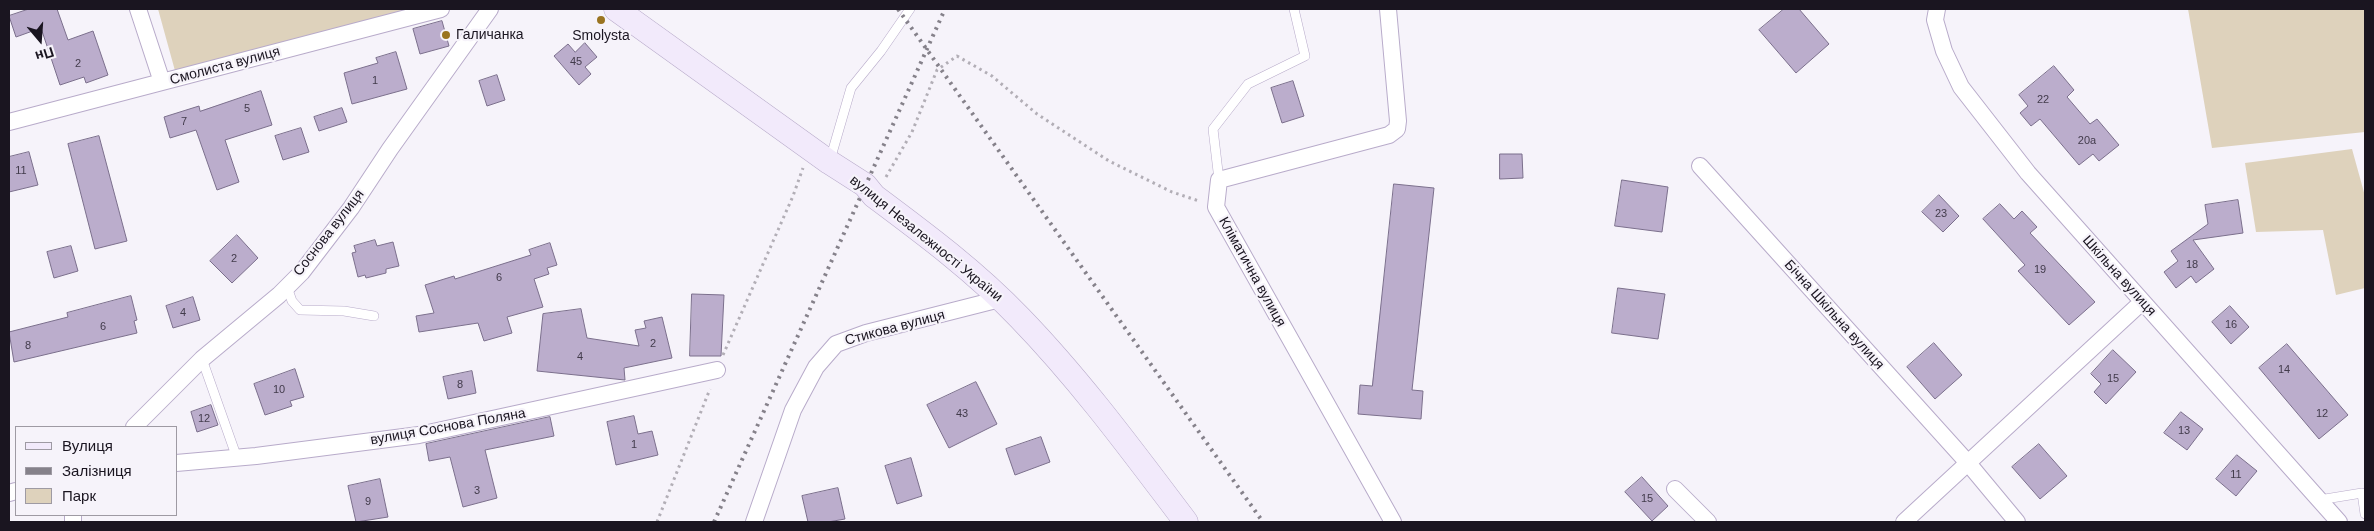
<!DOCTYPE html>
<meta charset="utf-8">
<style>
body{margin:0}
#map{position:relative;width:2374px;height:531px;overflow:hidden;background:#f6f3fa;font-family:Helvetica,sans-serif}
canvas{display:block}
.frame{position:absolute;inset:0;border:10px solid #1a1520;pointer-events:none}
.legend{position:absolute;left:15px;top:426px;width:162px;height:90px;box-sizing:border-box;background:#f6f3fa;border:1px solid #9e9aa3;margin:0;padding:6px 9px;list-style:none;font-size:15px;color:#1a1520}
.legend li{display:flex;align-items:center;gap:10px;height:25px}
.legend b{width:25px;border:1px solid #9e9aa3}
.north{position:absolute;left:15px;top:15px;width:50px;height:50px;-webkit-text-stroke:4px #f6f3fa;paint-order:stroke;rotate:162deg;font-size:14px;font-weight:700;line-height:20px;text-align:center;color:#1a1520}
.north::after{content:'';display:block;margin:auto;width:18px;height:22px;background:#1a1520;clip-path:polygon(50% 0,100% 100%,50% 72%,0 100%)}
</style>
<div id="map">
<canvas width="2374" height="531"></canvas>
<div class="frame"></div>
<ul class="legend">
<li><b style="height:6px;background:#f2eafb"></b>Вулиця</li>
<li><b style="height:6px;background:#85818a"></b>Залізниця</li>
<li><b style="height:14px;background:#ded2bc"></b>Парк</li>
</ul>
<div class="north">Пн</div>
</div>
<script>
const context = document.querySelector('canvas').getContext('2d');
context.lineJoin = 'round';
function fillPath(path, color) {
  context.fillStyle = color;
  context.fill(path, 'evenodd');
}
function strokePath(path, color, width, dash) {
  context.strokeStyle = color;
  context.lineWidth = width;
  context.lineCap = dash ? 'butt' : 'round';
  context.setLineDash(dash || []);
  context.stroke(path);
}
function write(font, color, halo, rows, align = 'center') {
  context.font = font + ' Helvetica,sans-serif';
  context.lineWidth = 4.5;
  context.setLineDash([]);
  context.textBaseline = 'middle';
  context.strokeStyle = halo;
  context.fillStyle = color;
  for (const [text, x, y, turn = 0] of rows) {
    context.save();
    context.translate(x, y);
    context.rotate((+turn || 0) * Math.PI / 180);
    context.textAlign = isNaN(turn) ? turn : align;
    if (halo) context.strokeText(text, 0, 0);
    context.fillText(text, 0, 0);
    context.restore();
  }
}
const green = new Path2D(`
 M158,9H441L177,78Z
 M2188,9H2365V132L2212,148Z
 M2352,149L2365,196V288L2336,295L2323,230L2256,232L2245,163Z`);
const building = new Path2D(`
 M29,9H57L68,40L93,31L108,75L86,83L84,77L60,85L41,28L16,37L9,16Z
 M1784,9H1799L1829,44L1796,73L1759,30Z
 M442,21L449,46L420,54L413,29Z
 M585,43L597,57L585,67L591,74L579,85L554,56L568,44L575,52Z
 M396,52L407,89L352,104L344,73L378,63L376,58Z
 M2054,66L2074,90L2067,97L2090,124L2097,119L2119,145L2099,161L2093,154L2079,165L2040,119L2031,126L2020,113L2028,106L2019,95Z
 M497,75L505,100L487,106L479,81Z
 M1293,81L1304,116L1282,123L1271,88Z
 M261,91L272,125L225,140L239,182L217,190L196,130L170,138L164,117L199,106L200,111Z
 M342,108L347,122L319,131L314,117Z
 M301,128L309,152L283,160L275,136Z
 M99,136L127,241L95,249L68,144Z
 M29,152L38,185L9,192V157Z
 M1500,154H1522L1523,178L1500,179Z
 M1622,180L1668,187L1662,232L1615,226Z
 M1394,184L1434,188L1412,390L1423,391L1421,419L1358,414L1360,385L1372,386Z
 M1939,195L1959,216L1943,232L1922,212Z
 M2238,200L2243,233L2193,240L2214,269L2196,283L2191,276L2176,288L2164,272L2178,261L2171,251L2208,224L2205,205Z
 M2000,204L2014,219L2022,211L2037,227L2030,233L2095,302L2069,325L2018,271L2025,265L1983,219Z
 M237,235L258,258L232,283L210,261Z
 M375,240L377,246L393,242L399,266L386,269V273L366,278L365,275L358,277L352,253L356,252L354,246Z
 M550,243L557,265L547,268L549,274L534,279L543,307L507,317L512,333L484,341L478,323L419,332L416,316L434,313L425,285L454,276L455,279L531,255L529,250Z
 M71,246L78,271L54,278L47,252Z
 M1618,288L1665,294L1658,339L1612,333Z
 M692,294L724,295L721,356H690Z
 M131,296L137,320L134,321L137,333L14,362L9,332L68,317L67,313Z
 M193,297L200,320L173,328L166,306Z
 M2230,306L2249,327L2231,344L2212,322Z
 M581,309L587,338L639,346L635,330L646,328L644,321L662,317L672,358L624,368L625,380L537,371L543,314Z
 M1934,343L1962,375L1935,399L1907,367Z
 M2287,344L2348,415L2319,439L2259,368Z
 M2113,350L2136,372L2106,404L2094,392L2101,384L2091,374Z
 M295,369L304,397L290,401L292,406L265,415L254,384Z
 M472,371L476,393L448,399L443,377Z
 M976,382L997,424L949,448L927,405Z
 M211,405L218,425L197,432L191,412Z
 M2181,412L2203,429L2187,450L2164,433Z
 M634,416L638,434L652,431L658,455L616,465L607,422Z
 M550,417L554,436L485,450L497,498L463,507L450,457L429,461L426,444Z
 M1041,437L1050,462L1015,475L1006,449Z
 M2039,444L2067,476L2040,499L2012,467Z
 M2237,455L2257,471L2236,496L2216,479Z
 M911,458L922,496L897,504L885,466Z
 M1642,477L1668,506L1652,521L1625,492Z
 M380,479L388,517L356,522L348,486Z
 M838,488L845,519L828,522H808L802,496Z`);
const path = new Path2D(`
 M886,177L912,132L937,70L957,56L992,76L1037,114L1109,161L1172,192L1199,201
 M723,355L793,196L803,168
 M657,522L710,389`);
const lane = new Path2D(`
 M830,160L851,88L881,51L910,9
 M1219,180L1213,129L1248,84L1305,56L1294,9
 M287,287L292,301L300,310L344,311L374,316
 M202,359L237,458
 M2319,500L2362,493L2365,514`);
const street = new Path2D(`
 M138,9L162,82
 M1388,9L1398,121L1397,129L1389,135L1219,180L1216,207L1393,522
 M1937,9L1935,20L1944,51L1961,87L2028,173L2339,522
 M9,122L441,9
 M1700,166L1968,463L2017,522
 M134,427L202,359L279,295L302,272L351,208L390,149L490,9
 M176,463L256,456L419,435L717,370
 M1675,489L1708,522
 M9,493L16,491
 M73,515V522
 M754,522L793,410L816,367L836,344L866,333L1000,299
 M1904,522L2142,302`);
const secondary = new Path2D(`
 M616,9L829,162L865,185L874,196C925,234 976,272 1020,318C1081,381 1133,452 1186,522`);
const rail = new Path2D(`
 M898,9L1263,522
 M714,522L945,9`);
const markers = [
 [601,20,5,"#9a7420"],
 [446,35,5,"#9a7420"]
];
const numberNames = [
 ["45",576,62],
 ["2",78,64],
 ["1",375,81],
 ["22",2043,100],
 ["5",247,109],
 ["7",184,122],
 ["20а",2087,141],
 ["11",21,171],
 ["23",1941,214],
 ["2",234,259],
 ["18",2192,265],
 ["19",2040,270],
 ["6",499,278],
 ["4",183,313],
 ["16",2231,325],
 ["6",103,327],
 ["2",653,344],
 ["8",28,346],
 ["4",580,357],
 ["14",2284,370],
 ["15",2113,379],
 ["8",460,385],
 ["10",279,390],
 ["43",962,414],
 ["12",2322,414],
 ["12",204,419],
 ["13",2184,431],
 ["1",634,445],
 ["11",2236,475],
 ["3",477,491],
 ["15",1647,499],
 ["9",368,502]
];
const poiNames = [
 ["Галичанка",456,35],
 ["Smolysta",601,36,"center"]
];
const streetNames = [
 ["Смолиста вулиця",225,66,-15],
 ["Соснова вулиця",329,233,-52],
 ["вулиця Незалежності України",926,239,39],
 ["Кліматична вулиця",1252,272,61],
 ["Шкільна вулиця",2119,276,48],
 ["Бічна Шкільна вулиця",1834,315,48],
 ["Стикова вулиця",895,328,-15],
 ["вулиця Соснова Поляна",448,427,-10]
];
fillPath(green, '#ded2bc');
fillPath(building, '#bbadcc');
strokePath(building, '#7b6f8c', 1);
strokePath(lane, '#b8abca', 10);
strokePath(street, '#b8abca', 18);
strokePath(secondary, '#b8abca', 25);
strokePath(path, '#b2aeb6', 3, [2.5, 4]);
strokePath(lane, '#fff', 9);
strokePath(street, '#fff', 16);
strokePath(secondary, '#f2eafb', 24);
strokePath(rail, '#85818a', 4, [2.5, 5]);
for (const [x, y, r, color] of markers) {
  const dot = new Path2D();
  dot.arc(x, y, r, 0, 2 * Math.PI);
  context.fillStyle = color;
  context.fill(dot);
  strokePath(dot, '#f6f3fa', 2);
}
write('11px', '#423b4b', null, numberNames);
write('14px', '#1a1520', '#f6f3fa', poiNames, 'left');
write('14px', '#1a1520', '#f6f3fa', streetNames);
</script>
